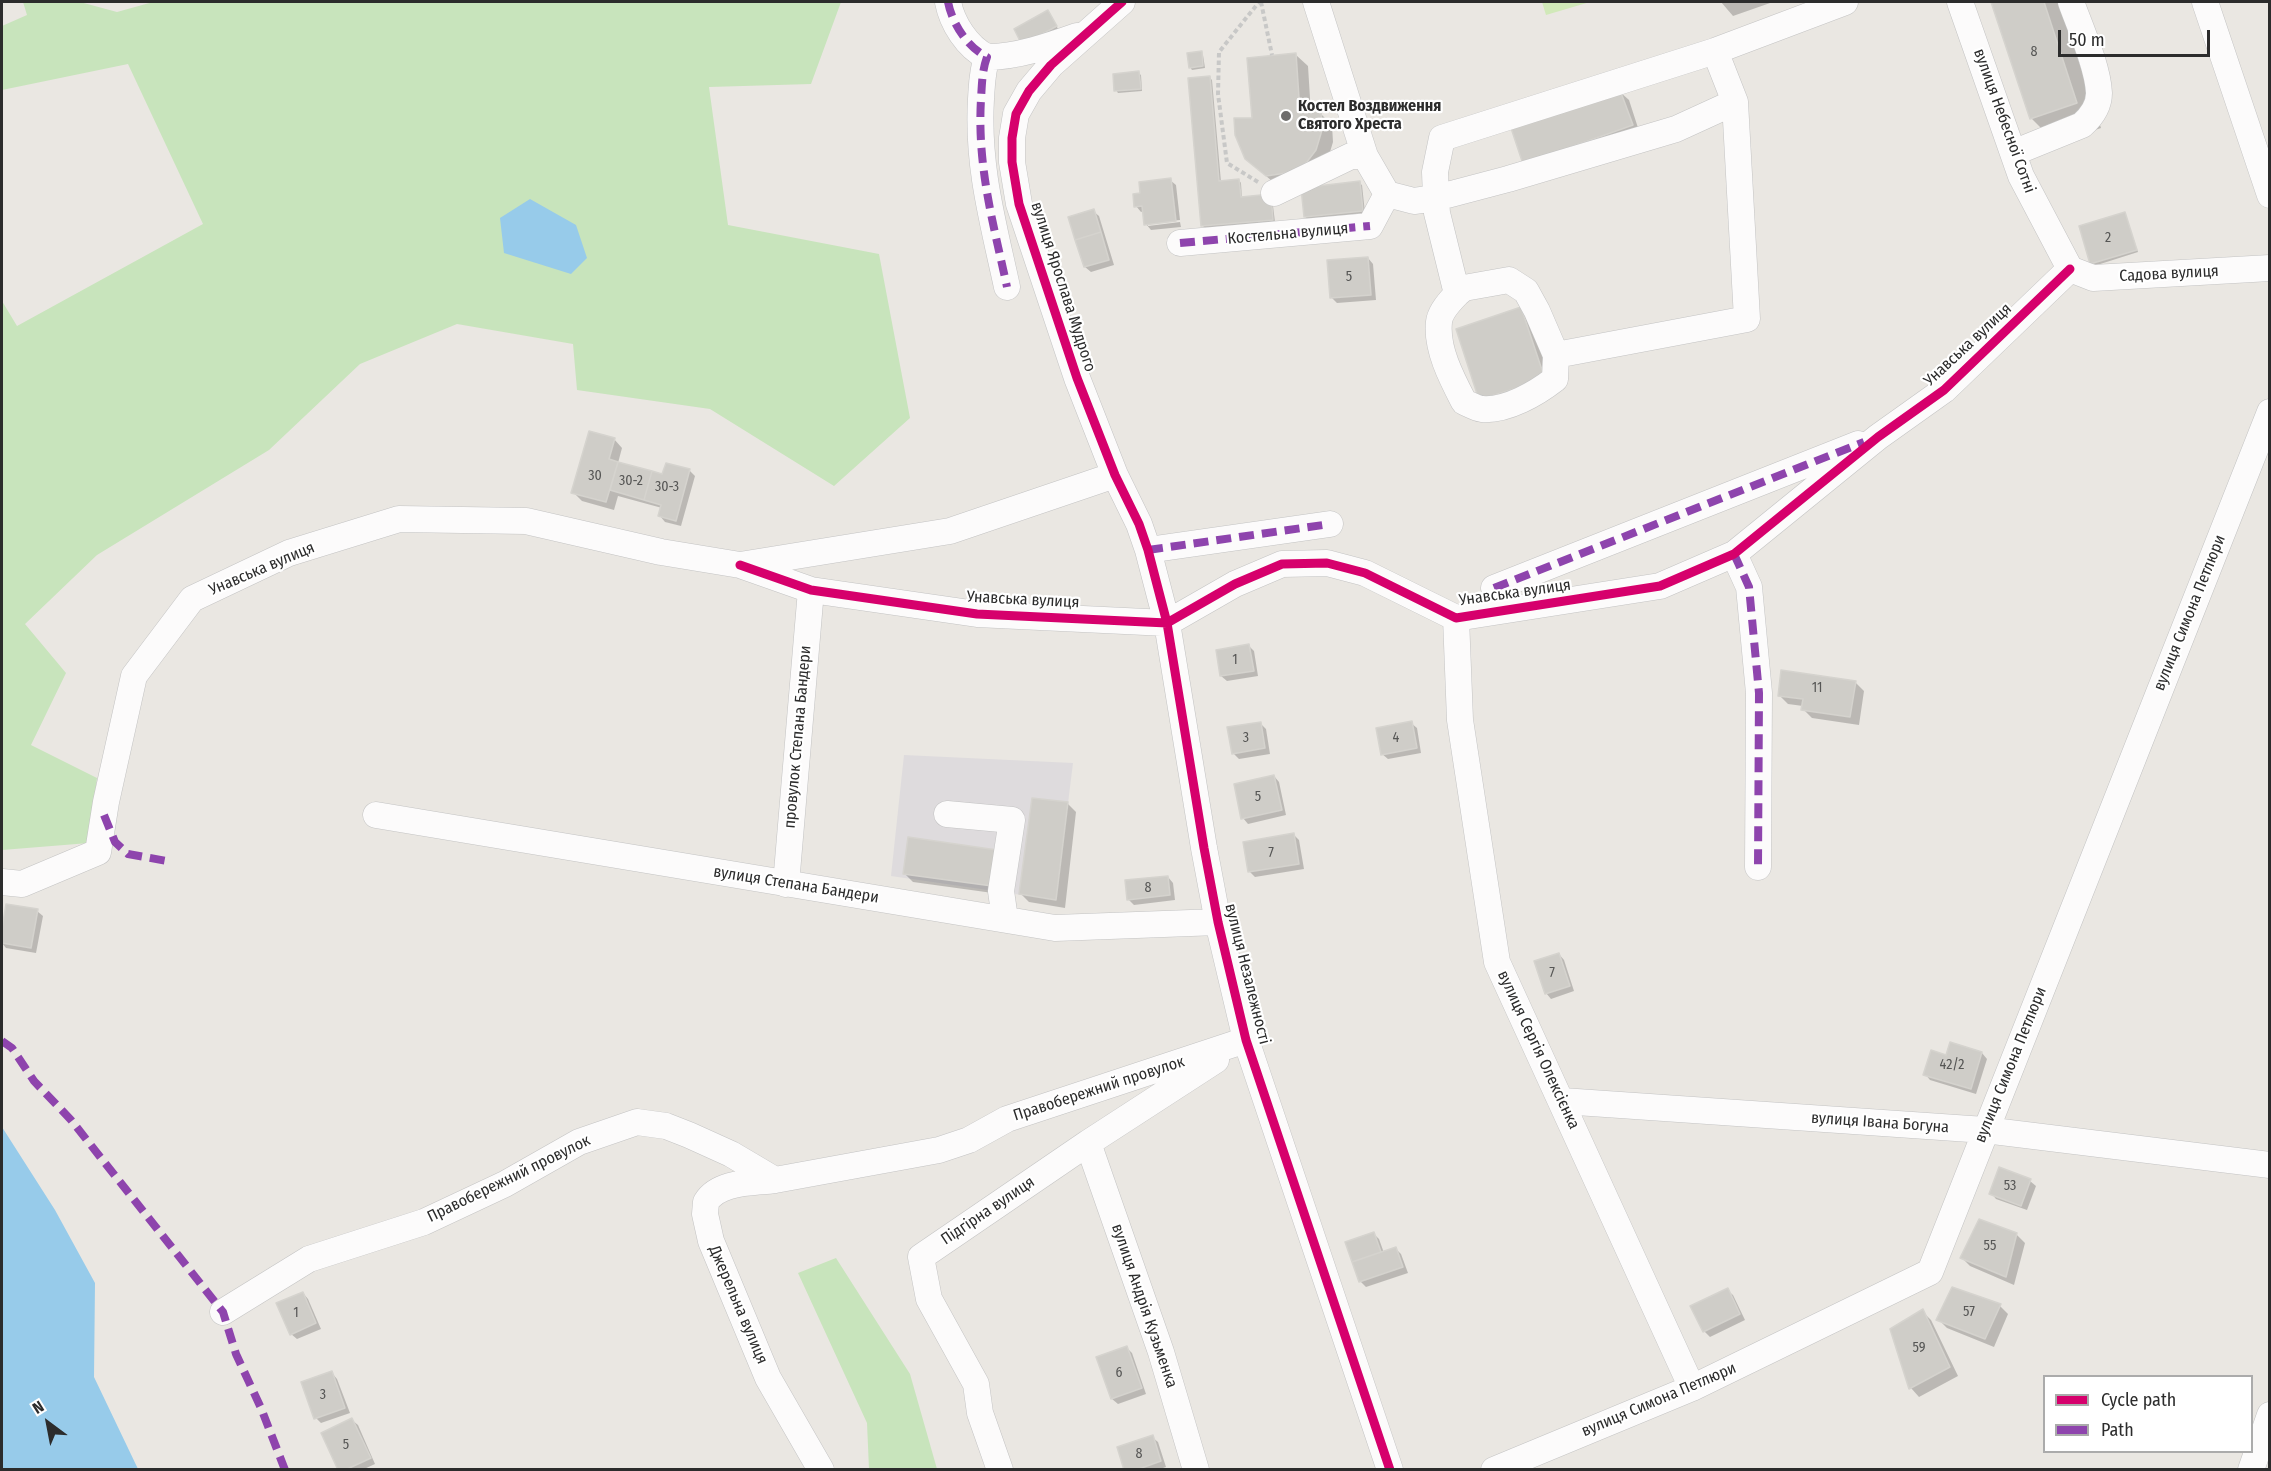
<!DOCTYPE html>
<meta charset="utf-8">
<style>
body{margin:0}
#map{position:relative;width:2271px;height:1471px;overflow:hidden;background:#eae7e2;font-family:"Fira Sans Condensed",sans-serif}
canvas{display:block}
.frame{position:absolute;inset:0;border:3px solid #2c2c2c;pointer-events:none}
.legend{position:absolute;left:2043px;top:1375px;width:210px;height:78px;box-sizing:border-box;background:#fff;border:2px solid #ababab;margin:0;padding:8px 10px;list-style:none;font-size:18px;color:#2c2c2c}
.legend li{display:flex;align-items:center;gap:12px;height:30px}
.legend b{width:30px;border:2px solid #ababab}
.north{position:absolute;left:18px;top:1393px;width:60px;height:60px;-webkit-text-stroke:4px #fff;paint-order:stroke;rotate:328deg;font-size:16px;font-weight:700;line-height:24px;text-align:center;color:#2c2c2c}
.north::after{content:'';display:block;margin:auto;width:21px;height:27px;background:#2c2c2c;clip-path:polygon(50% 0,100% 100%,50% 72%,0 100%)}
.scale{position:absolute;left:2058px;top:30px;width:152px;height:27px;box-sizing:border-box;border:3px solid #2c2c2c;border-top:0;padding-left:8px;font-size:18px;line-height:21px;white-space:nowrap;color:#2c2c2c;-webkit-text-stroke:4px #fff;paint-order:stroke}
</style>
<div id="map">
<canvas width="2271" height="1471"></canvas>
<div class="frame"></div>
<ul class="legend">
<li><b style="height:8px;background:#d6006c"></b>Cycle path</li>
<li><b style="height:8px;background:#8e44ad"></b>Path</li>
</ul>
<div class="north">N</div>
<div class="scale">50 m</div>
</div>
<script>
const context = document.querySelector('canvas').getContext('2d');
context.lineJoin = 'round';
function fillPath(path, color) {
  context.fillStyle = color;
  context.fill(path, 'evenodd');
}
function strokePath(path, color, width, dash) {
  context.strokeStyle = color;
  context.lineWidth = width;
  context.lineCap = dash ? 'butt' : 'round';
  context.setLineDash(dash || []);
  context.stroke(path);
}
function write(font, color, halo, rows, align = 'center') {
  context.font = font + ' "Fira Sans Condensed",sans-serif';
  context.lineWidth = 4.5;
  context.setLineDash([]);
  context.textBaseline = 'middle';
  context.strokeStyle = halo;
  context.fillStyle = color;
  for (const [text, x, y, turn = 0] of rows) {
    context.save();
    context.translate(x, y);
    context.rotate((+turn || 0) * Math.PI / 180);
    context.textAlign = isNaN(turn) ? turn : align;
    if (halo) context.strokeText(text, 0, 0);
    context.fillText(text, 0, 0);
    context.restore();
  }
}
const industrial = new Path2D(`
 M904,755L1073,763L1056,900L891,876Z`);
const green = new Path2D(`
 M23,2H80L117,12L153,2H841L811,84L709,87L728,225L879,254L910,418L834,486L710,409L577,390L573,344L457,324L360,364L269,450L97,555L25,624L66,673L31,745L97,778L89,843L2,850V301L17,326L203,224L128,64L2,90V26L27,15Z
 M836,1258L910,1374L937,1469H869L867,1423L798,1273Z`);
const pitch = new Path2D(`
 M1542,2H1590L1546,15Z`);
const water = new Path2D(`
 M530,199L576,225L587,258L571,274L504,253L500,218Z
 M2,1127L55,1210L95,1283L94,1377L138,1469H2Z`);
const shadow = new Path2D(`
 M1721,2H1773L1733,16Z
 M1992,2H2059L2101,128L2056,143L2031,118Z
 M1050,14L1058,29L1026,47Z
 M1201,53L1203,55L1205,68L1192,70L1190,67Z
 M1296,55L1308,66L1311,114L1320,113L1332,125L1333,142L1327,162L1279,187L1246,159L1253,119Z
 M1138,73L1141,75L1142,91L1118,93L1116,90Z
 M1210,78L1212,80L1221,182L1239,180L1241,183L1242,199L1272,198L1275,222L1205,228L1202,225Z
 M1620,92L1629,100L1640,134L1533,172Z
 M1170,180L1176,185L1180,220L1148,223V226L1180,222L1181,227L1151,230L1146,224L1144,211L1141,212L1136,206L1142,194Z
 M1359,183L1362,185L1365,213L1308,219L1305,217Z
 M1093,211L1099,216L1114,265L1091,272L1085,267Z
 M2125,214L2138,252L2094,266L2081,227Z
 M1368,258L1373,264L1376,300L1337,303L1331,297Z
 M1521,309L1532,321L1555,390L1481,400Z
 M614,439L622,448L618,463L664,476L667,464L690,471L695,476L681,526L665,522L660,516L662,508L618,496L614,510L582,501L573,492Z
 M1249,646L1254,651L1258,676L1227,681L1221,676Z
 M1855,682L1864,691L1859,725L1812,718L1803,709V706L1788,704L1779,695Z
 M1411,723L1417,728L1421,753L1388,759L1382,754Z
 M1261,724L1266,729L1270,754L1239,759L1233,753Z
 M1274,776L1279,782L1286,815L1248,824L1243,818Z
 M1068,804L1076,812L1065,908L1029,902L1020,893Z
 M1294,835L1299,840L1304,869L1255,877L1250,872L1245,843Z
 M1005,860L1000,894L913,882L904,873Z
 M1168,877L1173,883L1175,900L1134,905L1128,899Z
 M7,905L37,911L43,916L36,953L6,948L2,943Z
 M1559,954L1564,960L1574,991L1551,999L1546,993Z
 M1982,1053L1987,1059L1976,1094L1930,1080L1925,1074Z
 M2030,1181L2036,1186L2027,1210L1996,1199L1991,1193Z
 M1374,1234L1379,1239L1384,1253L1396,1249L1401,1254L1408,1273L1366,1287L1360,1281L1347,1243Z
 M2016,1234L2025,1243L2014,1285L1970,1266L1962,1258Z
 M1727,1290L1733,1295L1745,1320L1710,1337L1704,1331Z
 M303,1293L308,1299L321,1329L297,1339L291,1334Z
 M2000,1306L2008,1314L1994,1347L1947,1328L1938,1319Z
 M1922,1311L1931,1320L1958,1376L1919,1397L1911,1388L1892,1329Z
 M1126,1347L1132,1353L1146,1394L1118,1404L1112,1399L1097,1358Z
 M332,1373L337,1379L350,1413L321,1423L316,1418Z
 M352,1420L358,1425L375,1464L362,1470H339Z
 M1152,1437L1158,1442L1166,1467L1157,1470H1126Z`);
const building = new Path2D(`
 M1991,2H2044L2077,103L2030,119Z
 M1048,10L1057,26L1022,45L1014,29Z
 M1202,51L1203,66L1189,68L1187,53Z
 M1296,53L1300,113L1321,111L1322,130L1316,150L1300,171L1266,176L1245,159L1235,135L1234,118H1252L1247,58Z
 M1139,71L1141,89L1114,91L1113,74Z
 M1210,76L1219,181L1239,179L1241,197L1271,194L1273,220L1201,226L1188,78Z
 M1620,90L1633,125L1523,164L1511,128Z
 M1171,178L1176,221L1144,225L1142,206L1134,207L1133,194L1140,193L1139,182Z
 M1360,181L1363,211L1304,217L1301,188Z
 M1094,209L1101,232L1075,240L1068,217Z
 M2125,212L2137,250L2090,264L2079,226Z
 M1101,232L1109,260L1084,267L1075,240Z
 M1368,257L1371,295L1330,298L1327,260Z
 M1521,307L1545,379L1479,400L1456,329Z
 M589,431L615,438L609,459L618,462L606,502L571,493Z
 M618,462L652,471L644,500L610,490Z
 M666,463L690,469L676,521L658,516L661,505L644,500L652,471L662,474Z
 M1249,644L1254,671L1220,676L1216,650Z
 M1781,670L1856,681L1850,717L1801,710L1803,699L1778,696Z
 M1412,721L1417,748L1381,755L1376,728Z
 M1261,722L1265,748L1232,754L1227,727Z
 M1274,775L1282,810L1241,819L1234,784Z
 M1032,798L1068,802L1056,900L1019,894Z
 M1294,833L1299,864L1248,872L1243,842Z
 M908,837L997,850L992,886L903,874Z
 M1168,876L1170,895L1127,900L1125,880Z
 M6,904L38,909L31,948L2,943V928Z
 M1559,953L1570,986L1545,994L1534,961Z
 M1950,1042L1982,1052L1971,1089L1923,1075L1931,1050L1946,1055Z
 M1999,1167L2031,1179L2021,1206L1989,1194Z
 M1979,1219L2017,1233L2006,1277L1960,1258Z
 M1374,1232L1381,1252L1352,1262L1345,1242Z
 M1396,1247L1403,1267L1359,1282L1352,1262Z
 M1952,1287L2001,1304L1985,1339L1936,1320Z
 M1728,1288L1740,1314L1703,1332L1690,1306Z
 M303,1292L316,1323L290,1335L276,1303Z
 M1923,1309L1950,1367L1909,1389L1890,1329Z
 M1127,1346L1142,1388L1111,1399L1096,1357Z
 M332,1371L345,1408L314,1419L301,1382Z
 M352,1418L371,1458L345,1470H338L321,1433Z
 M1153,1435L1161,1461L1136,1470H1124L1117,1447Z`);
const path = new Path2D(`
 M1261,2L1272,55
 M1258,182L1227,163L1218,94L1219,52L1259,2`);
const minor = new Path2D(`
 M948,2C952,23 967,47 987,57C982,71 982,84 981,99C977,166 993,222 1007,287
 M1122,2L1051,65L1029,91L1016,114L1012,138V162L1019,204L1077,378L1115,475L1139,524L1148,550L1167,623L1204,848L1218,922L1246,1040L1390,1470
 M1960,2L2021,176L2070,269
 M2205,2L2270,195
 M987,57C1017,57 1049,46 1077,36
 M1735,102L1676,129L1508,179L1436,198L1435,172L1442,138L1715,51L1845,2
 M2013,153L2082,125C2091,117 2099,106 2099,93C2098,67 2080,27 2071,2
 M1274,193L1351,156H1365
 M1387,194L1414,201L1436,198L1437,213L1457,294C1450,301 1440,312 1439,322C1436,349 1452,379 1464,402C1469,404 1476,408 1482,409C1507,411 1537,393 1555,379L1556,355L1537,311L1526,291L1509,280L1464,288L1457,294
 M1180,243L1370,226L1387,194L1365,156L1316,2
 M2070,269L2093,278L2270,268
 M1556,355L1747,319L1735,102L1715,51
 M1148,550L1330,524
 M1734,554L1749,587L1759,693L1758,867
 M740,565L811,590L977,614L1167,623L1235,584L1282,564L1327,563L1365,573L1456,618L1660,586L1734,554L1878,437L1944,390L2070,269
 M1494,588L1858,444
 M1456,618L1460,720L1497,962L1692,1388
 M947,814L1012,820L1001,891L1005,919
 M376,815L1055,928L1218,922
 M2,882L22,884L98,852L106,802L134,676L192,599L289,553L399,519L526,521L661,552L740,565L950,531L1115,475
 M786,884L811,590
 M1562,1101L1985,1130L2270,1165
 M1088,1143L1161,1352L1196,1470
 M775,1180C753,1183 719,1181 706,1202L705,1214L711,1241L768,1378L821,1470
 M223,1312L309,1259L424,1222L505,1184L579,1142L637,1122L666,1126L689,1135L731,1154L775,1180L939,1150L969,1140L1007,1119L1246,1040
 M1000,1470L980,1413L976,1384L929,1299L921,1257L1088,1143L1216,1060
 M1494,1470L1692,1388L1930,1272L2270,412
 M2251,1470L2270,1415`);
const quiet = new Path2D(`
 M948,2C952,23 967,47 987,57C982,71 982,84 981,99C977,166 993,222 1007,287
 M1180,243L1370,226
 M1148,550L1330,524
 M1734,554L1749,587L1759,693L1758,867
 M1494,588L1864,442
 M104,815L115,842L128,854L167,861
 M2,1041L12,1048L34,1081L71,1120L223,1312L236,1354L261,1408L285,1470`);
const cycleway = new Path2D(`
 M1122,2L1051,65L1029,91L1016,114L1012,138V162L1019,204L1077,378L1115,475L1139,524L1148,550L1167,623L1204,848L1218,922L1246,1040L1390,1470
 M740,565L811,590L977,614L1167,623L1235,584L1282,564L1327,563L1365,573L1456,618L1660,586L1734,554L1878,437L1944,390L2070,269`);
const markers = [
 [1286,116,6,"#6e6d6c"]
];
const numberNames = [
 ["8",2034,52],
 ["2",2108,238],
 ["5",1349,277],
 ["30",595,476],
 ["30-2",631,481],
 ["30-3",667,487],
 ["1",1235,660],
 ["11",1817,688],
 ["3",1246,738],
 ["4",1396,738],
 ["5",1258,797],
 ["7",1271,853],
 ["8",1148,888],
 ["7",1552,973],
 ["42/2",1952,1065],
 ["53",2010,1186],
 ["55",1990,1246],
 ["57",1969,1312],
 ["1",296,1313],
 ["59",1919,1348],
 ["6",1119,1373],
 ["3",323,1395],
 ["5",346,1445],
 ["8",1139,1454]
];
const poiNames = [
 ["Костел Воздвиження",1298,107],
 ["Святого Хреста",1298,125]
];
const streetNames = [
 ["вулиця Небесної Сотні",2004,121,70],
 ["Костельна вулиця",1288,234,-5],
 ["Садова вулиця",2169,274,-3],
 ["вулиця Ярослава Мудрого",1063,287,72],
 ["Унавська вулиця",1968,345,-43],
 ["Унавська вулиця",262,569,-23],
 ["Унавська вулиця",1515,593,-8],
 ["Унавська вулиця",1023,600,3],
 ["вулиця Симона Петлюри",2190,613,-68],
 ["провулок Степана Бандери",798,737,-85],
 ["вулиця Степана Бандери",796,885,9],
 ["вулиця Незалежності",1247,974,76],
 ["вулиця Сергія Олексієнка",1538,1050,65],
 ["вулиця Симона Петлюри",2011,1065,-68],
 ["Правобережний провулок",1099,1089,-18],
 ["вулиця Івана Богуна",1880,1123,4],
 ["Правобережний провулок",509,1179,-26],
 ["Підгірна вулиця",988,1211,-34],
 ["Джерельна вулиця",738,1305,67],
 ["вулиця Андрія Кузьменка",1144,1306,71],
 ["вулиця Симона Петлюри",1659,1400,-23]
];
fillPath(industrial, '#dedbdd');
fillPath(green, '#c8e4bc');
fillPath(pitch, '#d1e9b9');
fillPath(water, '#97cbea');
fillPath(shadow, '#0003');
fillPath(building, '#cfcdc8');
strokePath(building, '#d5d3ce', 1.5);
strokePath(minor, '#c3c3c3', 27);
strokePath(path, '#c8c8c7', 4, [4.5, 3]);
strokePath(minor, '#fcfbfb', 26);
strokePath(quiet, '#8e44ad', 8, [15, 8]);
strokePath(cycleway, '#d6006c', 9);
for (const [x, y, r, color] of markers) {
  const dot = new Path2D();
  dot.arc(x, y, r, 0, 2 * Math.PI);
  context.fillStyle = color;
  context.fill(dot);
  strokePath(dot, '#fff', 2);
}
write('14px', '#565655', null, numberNames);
write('bold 16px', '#2c2c2c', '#fff', poiNames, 'left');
write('16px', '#2c2c2c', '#fff', streetNames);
</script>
